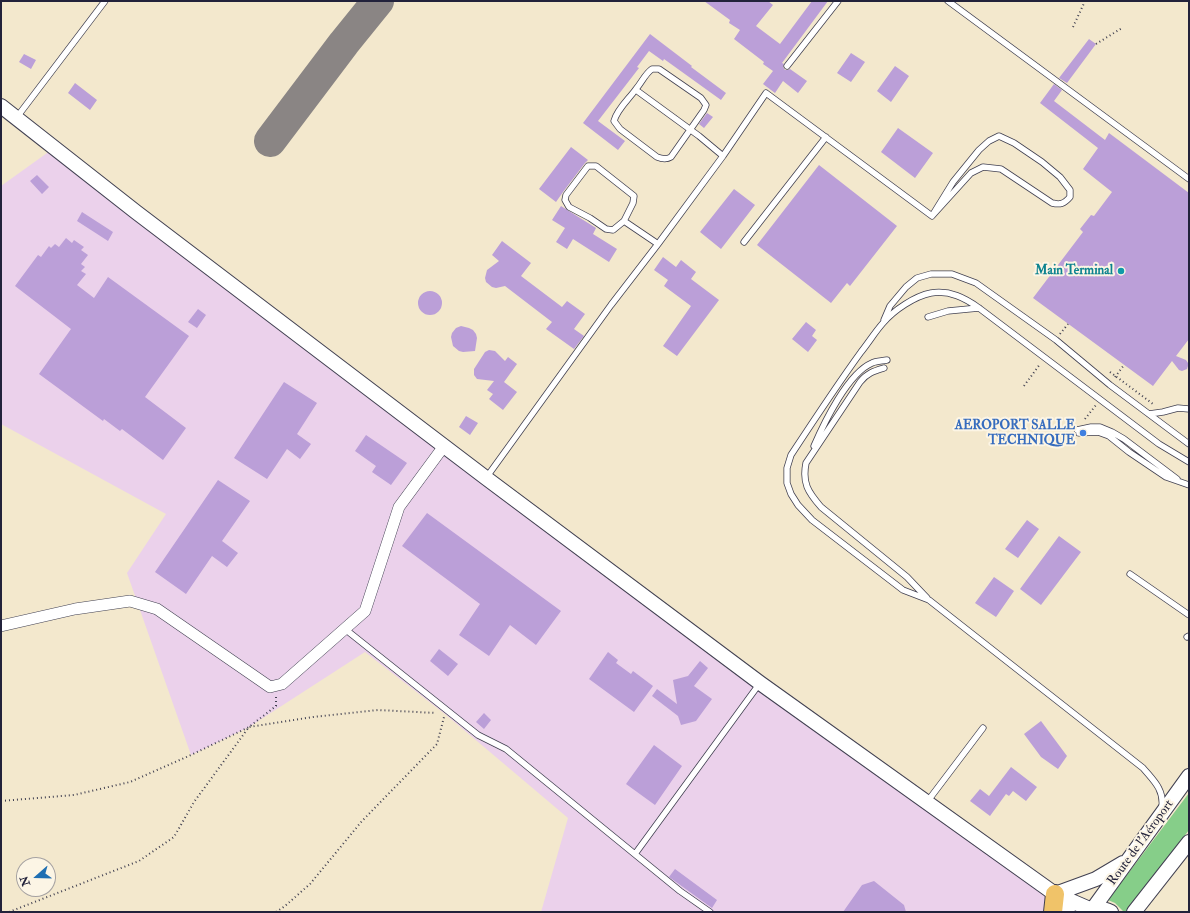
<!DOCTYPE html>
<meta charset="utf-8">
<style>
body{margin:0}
#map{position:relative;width:1190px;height:913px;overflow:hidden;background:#f3e8cd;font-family:"IM FELL Double Pica",serif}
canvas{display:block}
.frame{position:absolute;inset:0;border:2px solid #22223b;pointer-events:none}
.north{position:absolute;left:16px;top:857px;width:40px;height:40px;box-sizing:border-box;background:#fcf5e5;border:1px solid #a5a1a1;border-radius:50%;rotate:250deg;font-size:11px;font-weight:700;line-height:16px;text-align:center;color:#22223b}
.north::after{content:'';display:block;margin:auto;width:14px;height:18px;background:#1f6fb2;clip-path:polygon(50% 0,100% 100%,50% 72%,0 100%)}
</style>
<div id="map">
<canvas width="1190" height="913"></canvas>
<div class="frame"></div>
<div class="north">N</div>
</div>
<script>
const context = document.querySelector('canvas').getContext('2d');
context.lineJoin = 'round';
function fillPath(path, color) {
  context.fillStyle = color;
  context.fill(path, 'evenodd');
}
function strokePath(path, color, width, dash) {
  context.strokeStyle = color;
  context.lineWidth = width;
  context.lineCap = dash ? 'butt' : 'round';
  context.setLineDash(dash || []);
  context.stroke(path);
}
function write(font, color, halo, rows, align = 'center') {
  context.font = font + ' "IM FELL Double Pica",serif';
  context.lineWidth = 4;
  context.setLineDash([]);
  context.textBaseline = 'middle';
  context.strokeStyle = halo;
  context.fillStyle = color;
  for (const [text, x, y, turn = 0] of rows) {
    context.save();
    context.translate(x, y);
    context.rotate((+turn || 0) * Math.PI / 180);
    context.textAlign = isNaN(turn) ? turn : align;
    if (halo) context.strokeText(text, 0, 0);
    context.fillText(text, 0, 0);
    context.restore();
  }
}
const built = new Path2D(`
 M54,148L444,446L1055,894L1042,912H541L568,818L445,714L365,652L249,727L191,755L127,573L166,514L1,424V186Z`);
const green = new Path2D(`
 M1189,793V830L1126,912H1124L1115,903L1108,900Z`);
const taxiway = new Path2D(`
 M270,141L344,43L378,1`);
const building = new Path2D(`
 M704,1H768L773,5L756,26L780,44L812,1H828L782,63L784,64L783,67L785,70H788L790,69L807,81L798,93L783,81L775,93L763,84L773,71L763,64L764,62L734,39L740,30L729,23L730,20Z
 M650,34L692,66L691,67L726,93L721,100L664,59L663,61L649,51L637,67L639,68L598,121L625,141L618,150L583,123Z
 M1089,39L1096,44L1067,83L1059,78Z
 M851,53L865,62L851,82L837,73Z
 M24,54L36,60L31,69L19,62Z
 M895,66L909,76L891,102L877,91Z
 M75,83L97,100L90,110L68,93Z
 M1054,84L1062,90L1054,101L1105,140L1109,133L1189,193V339L1176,356L1186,360L1188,363V366L1187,369L1182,371L1179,370L1172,361L1153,386L1033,298L1083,232L1080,229L1091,215L1094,216L1112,192L1083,169L1098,148L1040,103Z
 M707,113L713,117L704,128L699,124Z
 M898,128L933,153L915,178L881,152Z
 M571,147L588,160L585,163L563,192L556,202L539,189Z
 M819,165L897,226L850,286L847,283L831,303L757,245Z
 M37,175L49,187L42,194L30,181Z
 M734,189L755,205L721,249L700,232Z
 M561,206L596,228L593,234L617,249L609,262L573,239L567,249L556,242L565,228L552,220Z
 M82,212L113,232L108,241L77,221Z
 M66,238L72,243L74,240L84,247L81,250L88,255L81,264L85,267L81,271L86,274L77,285L94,298L108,277L189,336L145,397L186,428L163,460L122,429L120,431L104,419L103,421L39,374L71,329L15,286L38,255L41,257L49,246L51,248L55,244L59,247Z
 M502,241L531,263L521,276L562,307L567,301L585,314L574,329L584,336L574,349L546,329L552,322L505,286L496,288L492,287L486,282L485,278L487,270L499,261L492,255Z
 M663,257L676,267L681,260L696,272L691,279L719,300L677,356L663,346L691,306L664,286L668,280L654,270Z
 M418 303a12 12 0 1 1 24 0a12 12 0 1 1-24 0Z
 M198,309L206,315L197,328L188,322Z
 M806,322L816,330L812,336L817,340L808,352L792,339Z
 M461,326L469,328L473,330L476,334L477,338L475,351L463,352L459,351L453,346L451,337L452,333L456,328Z
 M489,350L495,351L505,361L508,357L517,364L504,382L517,392L503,410L489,399L493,394L487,390L494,381L477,379L474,375V369L485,352Z
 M284,382L317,403L297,434L311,444L300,459L287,449L267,479L234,458Z
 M466,416L478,423L470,435L459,427Z
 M366,435L407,463L391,485L372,472L376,466L355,451Z
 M218,480L250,501L222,541L238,553L227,567L212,556L186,594L155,572Z
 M427,513L561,611L536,645L510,625L489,656L459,635L480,604L402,546Z
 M1027,520L1039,529L1018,558L1005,549Z
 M1059,536L1081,552L1041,605L1020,589Z
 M994,577L1014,591L996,617L975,603Z
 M439,649L458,664L448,676L430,661Z
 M608,652L618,660L616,663L631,674L633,671L653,686L634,712L589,679Z
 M700,661L708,668L694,686L712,699L696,721L681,725L678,716L652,696L657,689L677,704L673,680L688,676Z
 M484,713L491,720L484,729L476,722Z
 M1041,721L1067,756L1058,769L1041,757L1024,734Z
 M654,745L682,766L655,805L626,784Z
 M1011,767L1037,787L1026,801L1013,791L1009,796L1006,794L990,816L970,801L980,789L989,796Z
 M675,869L717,900L712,908L669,877Z
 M874,881L904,905L906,912H843L862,885Z`);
const path = new Path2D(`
 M1073,27L1085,1
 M1096,44L1122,28
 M1060,334L1068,324
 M1110,372L1153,404
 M1115,377L1124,365
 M1024,386L1040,364
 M1085,419L1096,405
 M1,801L74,795L130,782L191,755L249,727L276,706V697
 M9,912L139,861L174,837L194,802L249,727L313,717L378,710L436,713
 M276,912L285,906L310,884L362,821L437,744L444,717`);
const service = new Path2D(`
 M948,1L1189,179
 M787,66L838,1
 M652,69H659L701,98L706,105L704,110L671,157C666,160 662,159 657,157L620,129L614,121C617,109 629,99 636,89C642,82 645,74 652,69Z
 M636,90L699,136L723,156
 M17,117L105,1
 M999,136L1014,143L1042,162L1060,177L1070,190V197C1064,204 1060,205 1052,203L1001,169L983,167L971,173L932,216L953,182L979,150L989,141Z
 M624,221L633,203L634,196L596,166H588L566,195L565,200L569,207L590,218L606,229L613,230L624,221L658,244
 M744,242L826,137
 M928,317L948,311L979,308
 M884,320L890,306L906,287L917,278L931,274H952L976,283L1056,340L1110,385L1189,444
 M884,368C874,371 867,373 860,382L806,463C802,483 808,492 821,507L907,577L927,598
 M1149,414L1163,412L1178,408L1189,409
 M1077,430L1091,427H1100L1112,432L1124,439L1177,479
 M1079,433L1098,432L1109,436L1129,452L1166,477L1189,485
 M814,446C824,423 848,373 872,363C876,361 882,361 887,360
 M486,478L611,305L658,244L723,156L766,93L932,216
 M1130,574L1189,615
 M345,629L478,735L506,749L680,891L710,912
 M1187,637L1189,636
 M927,802L983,728
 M1162,807C1164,789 1153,780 1143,768L929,600L903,590L812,520L798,505L791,494L787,483V468L791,455C814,420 837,385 861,352C869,342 875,332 883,323C894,310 915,296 931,293C950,290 965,298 979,308L1159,444L1189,462
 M635,854L760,683`);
const minor = new Path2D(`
 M1,626L75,609L130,601L157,609L270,687L282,684L365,611L399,507L444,446`);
const tertiary = new Path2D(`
 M1,106L136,212L486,478L760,683L1055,894L1092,910L1189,776
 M1055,894L1096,879L1123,863
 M1055,895L1068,912
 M1089,912C1096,907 1103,908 1111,912
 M1134,912L1189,842`);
const trunk = new Path2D(`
 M1053,912L1055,894`);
const markers = [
 [1121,271,4,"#0f9aa8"],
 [1083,433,4,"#3f7fe0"]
];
const cultureNames = [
 ["Main Terminal",1113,271]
];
const shopNames = [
 ["AEROPORT SALLE",1075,426],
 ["TECHNIQUE",1075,441]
];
const streetNames = [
 ["Route de l'Aéroport",1141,843,-54]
];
fillPath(built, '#ebd1eb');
fillPath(green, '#86ce89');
strokePath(taxiway, '#8a8584', 32);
fillPath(building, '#bb9fd8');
strokePath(service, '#414051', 7);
strokePath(minor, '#414051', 12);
strokePath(tertiary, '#414051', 16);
strokePath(trunk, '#414051', 20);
strokePath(path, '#414051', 2, [1, 3]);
strokePath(service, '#fff', 5.5);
strokePath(minor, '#fff', 11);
strokePath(tertiary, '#fff', 14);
strokePath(trunk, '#f0c369', 18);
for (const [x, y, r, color] of markers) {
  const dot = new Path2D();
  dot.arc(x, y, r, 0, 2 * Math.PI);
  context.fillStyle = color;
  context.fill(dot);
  strokePath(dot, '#fcf5e5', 1.5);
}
write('bold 13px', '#0d838f', '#fcf5e5', cultureNames, 'right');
write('bold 13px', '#366cbe', '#fcf5e5', shopNames, 'right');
write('13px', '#22223b', '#fcf5e5', streetNames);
</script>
